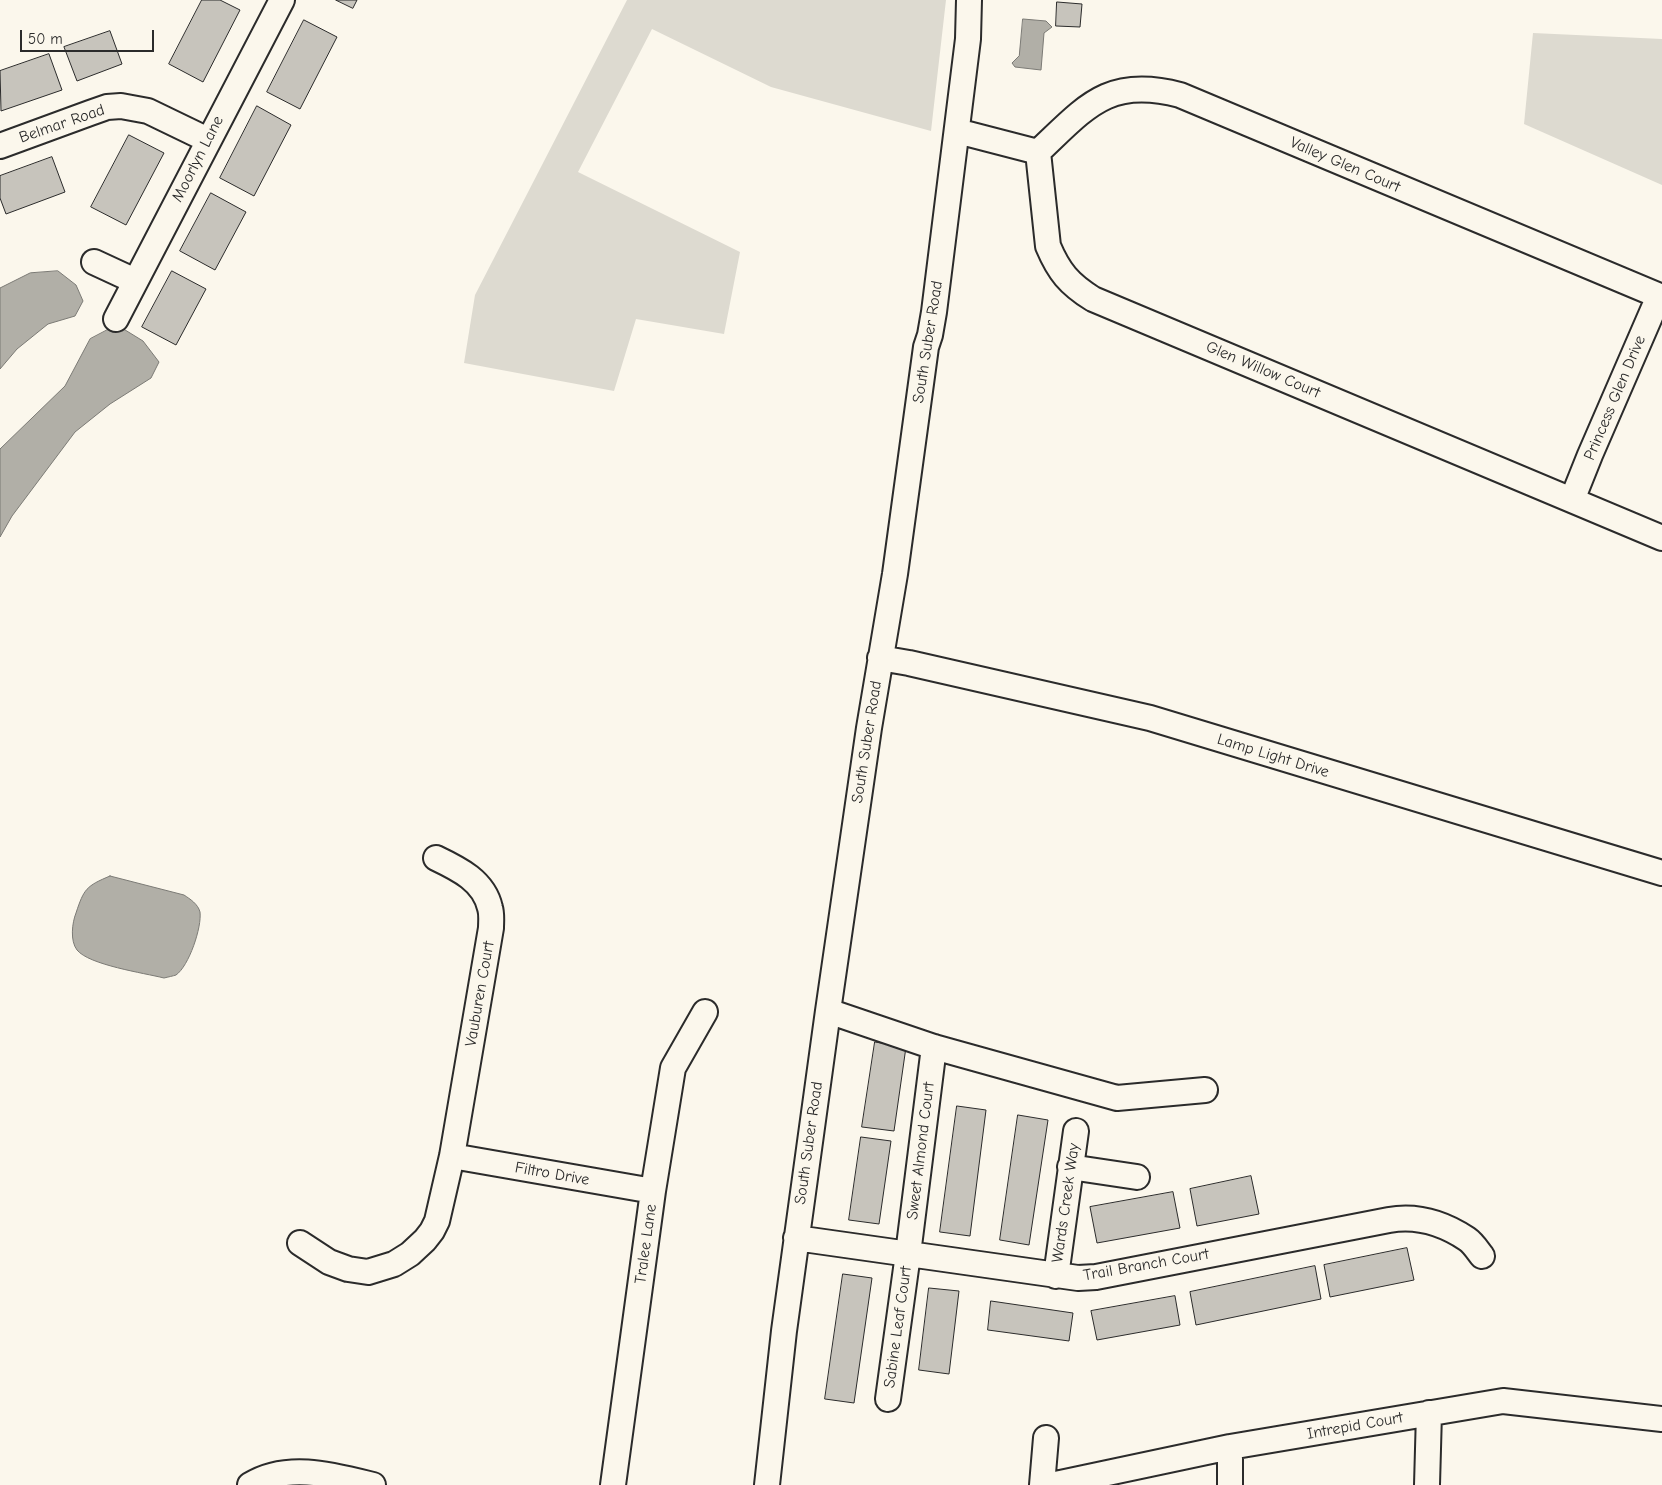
<!DOCTYPE html>
<style>
body{margin:0}
#map{position:relative;width:1662px;height:1485px;overflow:hidden;background:#fbf7ec;font-family:"Comic Neue",sans-serif}
canvas{display:block}
.scale{position:absolute;left:20px;top:30px;width:134px;height:22px;box-sizing:border-box;border:2px solid #2b2b2b;border-top:0;padding-left:6px;font-size:15px;line-height:18px;white-space:nowrap;color:#2b2b2b;-webkit-text-stroke:4px #fbf7ec;paint-order:stroke}
</style>
<div id="map">
<canvas width="1662" height="1485"></canvas>
<div class="scale">50 m</div>
</div>
<script>
const context = document.querySelector('canvas').getContext('2d');
context.lineJoin = 'round';
function fillPath(path, color) {
  context.fillStyle = color;
  context.fill(path, 'evenodd');
}
function strokePath(path, color, width, dash) {
  context.strokeStyle = color;
  context.lineWidth = width;
  context.lineCap = dash ? 'butt' : 'round';
  context.setLineDash(dash || []);
  context.stroke(path);
}
function write(font, color, halo, rows, align = 'center') {
  context.font = font + ' "Comic Neue",sans-serif';
  context.lineWidth = 4.5;
  context.setLineDash([]);
  context.textBaseline = 'middle';
  context.strokeStyle = halo;
  context.fillStyle = color;
  for (const [text, x, y, turn = 0] of rows) {
    context.save();
    context.translate(x, y);
    context.rotate((+turn || 0) * Math.PI / 180);
    context.textAlign = isNaN(turn) ? turn : align;
    if (halo) context.strokeText(text, 0, 0);
    context.fillText(text, 0, 0);
    context.restore();
  }
}
const green = new Path2D(`
 M627,0H946L931,131L771,87L652,29L578,172L740,252L724,334L636,319L614,391L464,363L475,295Z
 M1533,33L1662,39V185L1524,124Z`);
const water = new Path2D(`
 M1023,19L1046,21L1052,27L1044,33L1041,70L1015,67L1012,63L1019,56Z
 M58,271L76,285L83,301L75,316L48,324L17,349L0,369V288L30,273Z
 M117,325L143,341L159,362L151,378L110,404L75,432L12,516L0,537V449L65,386L90,339Z
 M110,876L184,895C190,899 198,904 200,912C202,927 189,966 176,975C173,976 168,977 164,978C144,973 89,965 77,950C70,941 72,923 76,913C84,889 86,886 110,876Z`);
const building = new Path2D(`
 M202,0H220L240,10L203,82L169,64Z
 M336,0H357L353,8Z
 M1057,2L1082,4L1080,27L1056,26Z
 M304,20L337,37L300,109L267,92Z
 M110,31L122,64L77,81L64,47Z
 M49,54L62,90L1,111L0,71Z
 M257,106L291,125L254,196L220,178Z
 M129,135L164,153L126,225L91,207Z
 M52,157L65,192L6,214L0,198V176Z
 M211,193L246,212L215,270L180,251Z
 M172,271L206,289L176,345L142,327Z
 M875,1042L906,1047L894,1131L862,1127Z
 M957,1106L986,1110L970,1236L940,1232Z
 M1018,1115L1048,1120L1029,1245L1000,1240Z
 M861,1137L891,1141L879,1224L849,1220Z
 M1251,1176L1259,1214L1197,1226L1190,1189Z
 M1173,1192L1180,1228L1097,1243L1090,1207Z
 M1407,1248L1414,1280L1330,1297L1324,1265Z
 M1315,1266L1321,1299L1196,1325L1190,1292Z
 M843,1274L872,1278L854,1403L825,1399Z
 M929,1288L959,1291L949,1374L919,1370Z
 M1175,1296L1180,1325L1097,1340L1091,1311Z
 M991,1301L1073,1313L1069,1341L988,1330Z`);
const minor = new Path2D(`
 M957,131L1038,152L1048,246C1059,272 1069,284 1093,299L1662,538
 M0,146L90,113L107,107L121,106L148,111L208,140
 M1038,152C1086,107 1108,76 1180,95L1662,297
 M94,262L135,281
 M116,319L282,0
 M1572,500L1590,455L1659,296
 M880,658L909,663L1150,718L1662,873
 M828,1011L934,1047L1117,1098L1205,1090
 M452,1156L653,1191
 M1070,1167L1137,1177
 M796,1238L1078,1278L1096,1277L1389,1220C1417,1215 1443,1223 1467,1239C1473,1243 1478,1251 1482,1256
 M300,1243L329,1262L348,1269L368,1272L394,1264L410,1254L425,1240L432,1231L437,1221L452,1156L491,928C491,922 492,914 490,908C484,881 459,869 436,858
 M1056,1276L1076,1131
 M888,1399L908,1254L934,1047
 M250,1485C287,1462 333,1475 373,1485
 M613,1485L653,1191L673,1068L705,1012
 M767,1485L784,1331L828,1011L869,728L895,574L926,347L930,335L934,312L968,39L969,0
 M1042,1485L1046,1438
 M1051,1485L1230,1447L1503,1401L1662,1419
 M1230,1485V1447
 M1427,1485L1429,1413`);
const streetNames = [
 ["Belmar Road",62,124,-19],
 ["Moorlyn Lane",198,159,-63],
 ["Valley Glen Court",1345,165,23],
 ["South Suber Road",928,342,-81],
 ["Glen Willow Court",1263,370,23],
 ["Princess Glen Drive",1615,398,-67],
 ["South Suber Road",867,742,-81],
 ["Lamp Light Drive",1273,756,17],
 ["Vauburen Court",480,994,-80],
 ["South Suber Road",809,1143,-82],
 ["Sweet Almond Court",921,1151,-83],
 ["Filtro Drive",552,1174,10],
 ["Wards Creek Way",1066,1203,-82],
 ["Tralee Lane",646,1244,-82],
 ["Trail Branch Court",1146,1265,-10],
 ["Sabine Leaf Court",898,1327,-82],
 ["Intrepid Court",1355,1426,-10]
];
fillPath(green, '#dddad0');
fillPath(water, '#b1afa7');
strokePath(water, '#7b7a75', 1);
fillPath(building, '#c7c4bc');
strokePath(building, '#2b2b2b', 1);
strokePath(minor, '#2b2b2b', 28);
strokePath(minor, '#fbf7ec', 24);
write('16px', '#2b2b2b', '#fbf7ec', streetNames);
</script>
